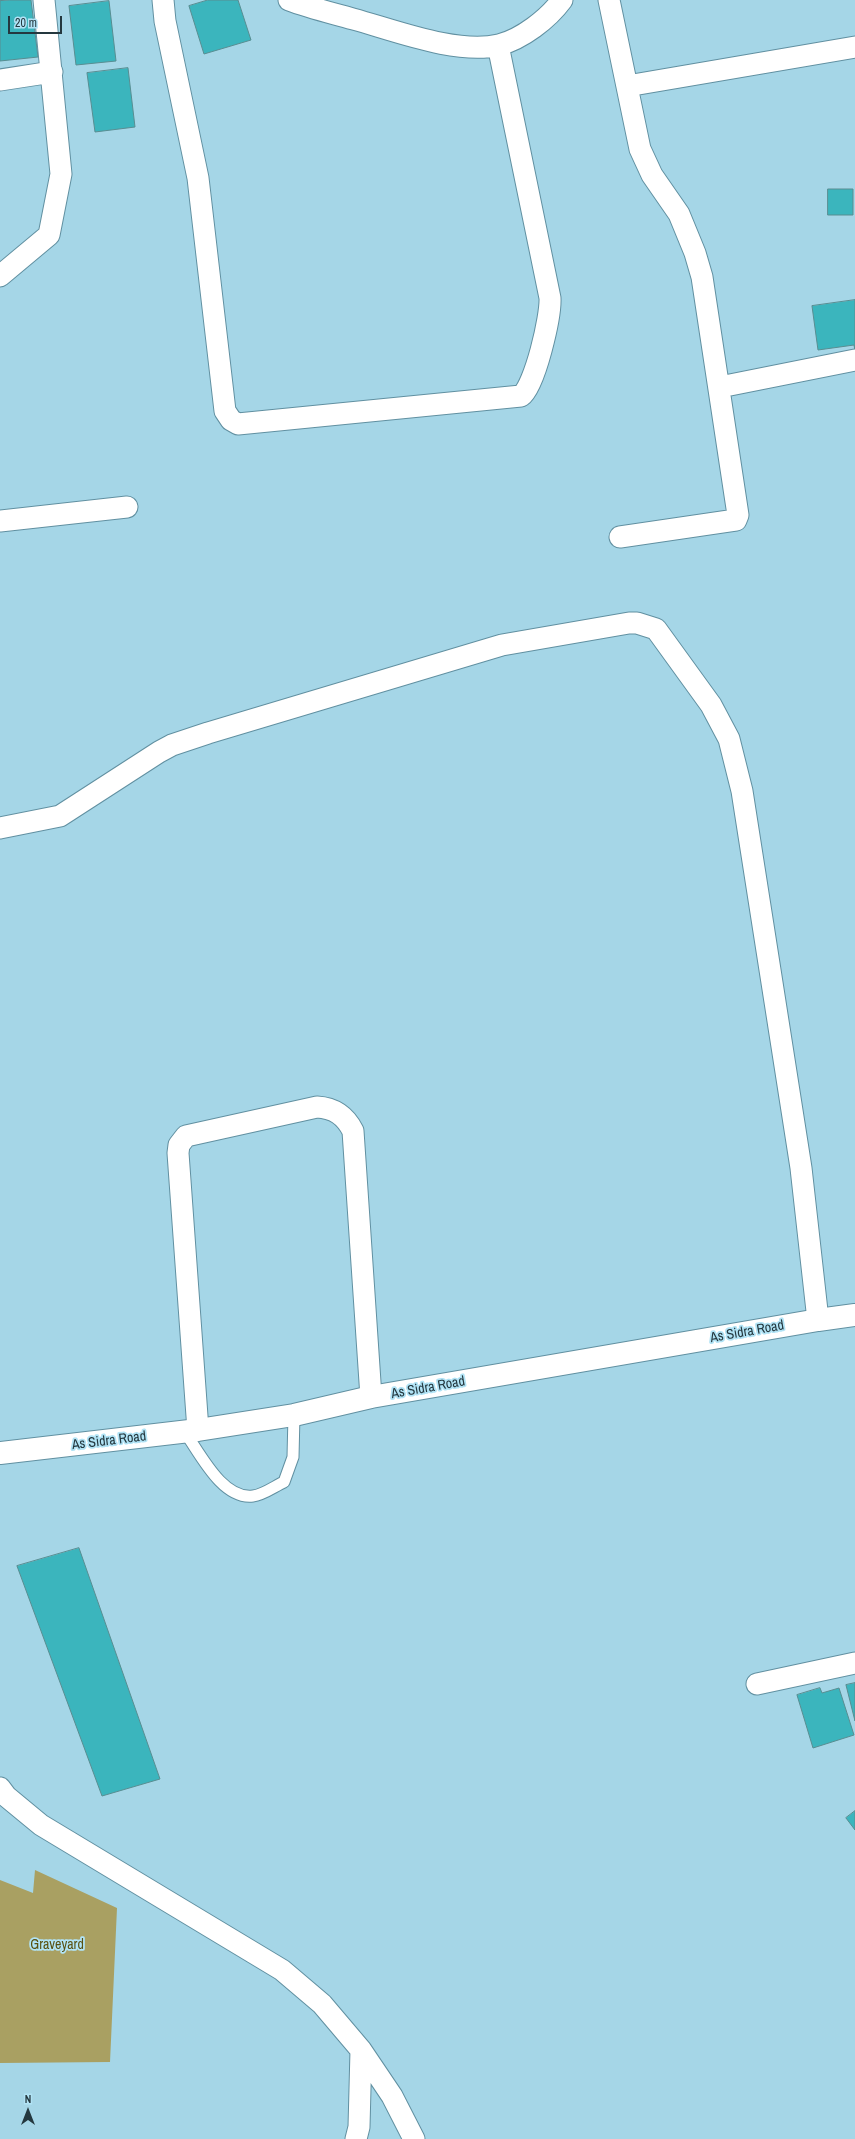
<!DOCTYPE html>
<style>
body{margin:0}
#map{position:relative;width:855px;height:2139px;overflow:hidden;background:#a5d6e7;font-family:"Archivo Narrow",sans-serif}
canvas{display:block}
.north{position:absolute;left:8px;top:2091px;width:40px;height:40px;-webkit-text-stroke:3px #b1e3f5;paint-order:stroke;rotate:0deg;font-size:11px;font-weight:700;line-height:16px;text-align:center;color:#24383f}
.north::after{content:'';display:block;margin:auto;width:14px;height:18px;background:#24383f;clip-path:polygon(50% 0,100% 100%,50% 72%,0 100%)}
.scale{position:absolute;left:8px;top:16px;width:54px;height:18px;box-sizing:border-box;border:2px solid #24383f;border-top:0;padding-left:5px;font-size:12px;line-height:14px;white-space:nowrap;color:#24383f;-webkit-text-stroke:3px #b1e3f5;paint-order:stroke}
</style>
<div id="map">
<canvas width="855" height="2139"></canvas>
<div class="north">N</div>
<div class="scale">20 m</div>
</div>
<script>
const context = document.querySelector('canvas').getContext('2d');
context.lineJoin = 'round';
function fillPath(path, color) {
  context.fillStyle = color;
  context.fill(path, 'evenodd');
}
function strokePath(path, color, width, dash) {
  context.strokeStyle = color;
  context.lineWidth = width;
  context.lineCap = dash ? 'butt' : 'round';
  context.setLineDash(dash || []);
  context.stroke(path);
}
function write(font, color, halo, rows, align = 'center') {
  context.font = font + ' "Archivo Narrow",sans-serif';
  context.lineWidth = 3.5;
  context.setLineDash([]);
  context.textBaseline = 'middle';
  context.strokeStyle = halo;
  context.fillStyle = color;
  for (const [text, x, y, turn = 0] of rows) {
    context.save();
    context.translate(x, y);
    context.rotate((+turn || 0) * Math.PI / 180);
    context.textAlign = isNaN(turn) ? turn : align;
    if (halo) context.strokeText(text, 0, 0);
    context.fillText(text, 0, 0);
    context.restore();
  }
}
const green = new Path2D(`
 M35,1870L117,1908L110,2062L0,2063V1880L33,1893Z`);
const building = new Path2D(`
 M10,0H31L38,57L0,61V1Z
 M208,0H238L251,40L204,54L189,6Z
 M109,1L116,61L76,65L69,6Z
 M128,68L135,127L95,132L87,73Z
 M828,189H853V215H828Z
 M855,300V351L854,345L818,350L812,306Z
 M79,1548L160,1779L102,1796L17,1566Z
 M855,1683V1721L846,1685Z
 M820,1688L822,1693L839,1688L854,1735L813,1748L797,1695Z
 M855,1811V1830L846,1818Z`);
const lane = new Path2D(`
 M184,1431C200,1453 222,1500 253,1496C263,1495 275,1486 284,1482L293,1457L294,1415`);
const street = new Path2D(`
 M163,0L165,21L198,178L225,411L231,420L238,424L521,396C535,386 551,316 550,298L498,45
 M289,0C310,8 332,13 353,19C394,30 457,55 499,45C522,39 548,19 562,0
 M609,0L640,149L652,175L679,214L695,253L702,277L738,515L736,520L729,521L620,537
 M0,80L52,72
 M627,86L855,47
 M0,276L49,235L61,174L44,0
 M720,387L855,360
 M0,521L127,507
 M0,828L60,816L159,752L172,745L208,733L502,645L629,623H637L656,629L711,705L729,739L742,791L801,1168L818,1320
 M198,1430L178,1153L179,1145L186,1136L317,1107C334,1108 345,1115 353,1131L371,1397
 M757,1684L855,1663
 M0,1788L6,1796L41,1825L282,1970L322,2004L361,2050L392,2096L414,2139
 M356,2139L359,2127L361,2050`);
const primary = new Path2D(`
 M0,1453L198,1430L294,1415L371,1397L818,1320L855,1315`);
const streetNames = [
 ["As Sidra Road",747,1332,-10],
 ["As Sidra Road",428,1388,-10],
 ["As Sidra Road",109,1441,-7]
];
const parkNames = [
 ["Graveyard",57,1945]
];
fillPath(green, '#a9a062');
fillPath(building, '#3bb5bd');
strokePath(building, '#588d91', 1);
strokePath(lane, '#6190a1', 13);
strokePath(street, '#6190a1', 23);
strokePath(primary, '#6190a1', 24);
strokePath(lane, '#fff', 11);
strokePath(street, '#fff', 21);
strokePath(primary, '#fff', 22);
write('14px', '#24383f', '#b1e3f5', streetNames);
write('14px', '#595111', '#b1e3f5', parkNames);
</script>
